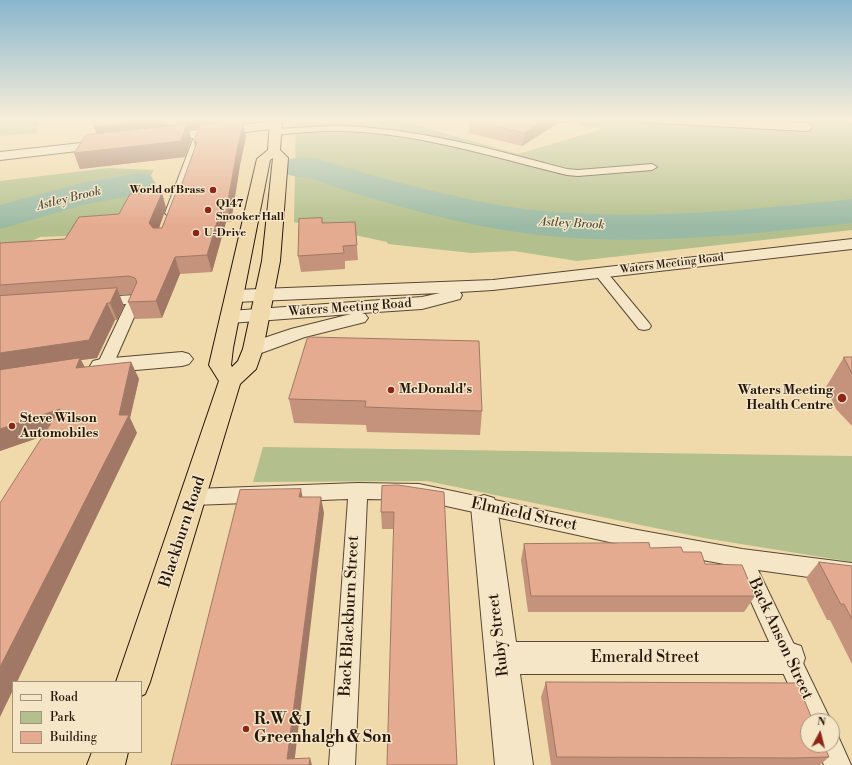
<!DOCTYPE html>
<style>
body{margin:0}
#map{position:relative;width:852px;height:765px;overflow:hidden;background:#f0d9aa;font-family:"Libre Bodoni",serif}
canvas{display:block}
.legend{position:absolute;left:12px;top:681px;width:130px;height:72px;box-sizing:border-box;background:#f5e6c8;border:1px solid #a2937d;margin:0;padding:5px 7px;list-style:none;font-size:12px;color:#26170c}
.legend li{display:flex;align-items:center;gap:8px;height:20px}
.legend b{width:20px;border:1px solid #a2937d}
.north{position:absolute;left:800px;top:713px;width:40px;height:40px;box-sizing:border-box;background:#f5e6c8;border:1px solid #a2937d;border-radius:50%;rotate:7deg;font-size:11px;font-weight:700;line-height:16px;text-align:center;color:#26170c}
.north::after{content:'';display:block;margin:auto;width:14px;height:18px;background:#8f2418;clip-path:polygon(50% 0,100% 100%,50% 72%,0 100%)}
</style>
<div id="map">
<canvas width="852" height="765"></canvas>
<ul class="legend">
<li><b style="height:5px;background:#f5e6c8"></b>Road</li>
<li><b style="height:11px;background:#b3c08e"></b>Park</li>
<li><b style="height:11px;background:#e5ab90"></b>Building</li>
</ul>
<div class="north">N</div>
</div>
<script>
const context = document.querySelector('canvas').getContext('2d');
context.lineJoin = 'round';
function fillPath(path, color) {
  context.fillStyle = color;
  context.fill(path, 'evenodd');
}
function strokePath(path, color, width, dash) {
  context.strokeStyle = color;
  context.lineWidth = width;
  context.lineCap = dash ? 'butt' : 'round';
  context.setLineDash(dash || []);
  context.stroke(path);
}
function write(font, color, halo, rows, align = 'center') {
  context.font = font + ' "Libre Bodoni",serif';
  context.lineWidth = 3;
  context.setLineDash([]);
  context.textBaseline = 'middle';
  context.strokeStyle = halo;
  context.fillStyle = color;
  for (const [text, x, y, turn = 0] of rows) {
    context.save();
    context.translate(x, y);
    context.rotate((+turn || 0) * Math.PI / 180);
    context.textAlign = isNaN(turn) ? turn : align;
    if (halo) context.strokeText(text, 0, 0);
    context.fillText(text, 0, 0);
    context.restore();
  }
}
const green = new Path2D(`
 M0,119H42L36,133L0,136Z
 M296,119H394L518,154L603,129L578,125V119H692L788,124L790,119H852V230L577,261L514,251L471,253L388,244L387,242L294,222Z
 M108,168L154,170L128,216L68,236L40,237L0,256V181Z
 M263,447L852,456V562L704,538L427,481L253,482Z`);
const river = new Path2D(`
 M298,157C323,158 347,168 371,175C415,187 459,198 503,206C534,211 565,213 596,214C682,217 767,208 852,199V223C743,235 632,248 523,233C462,225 400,207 341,189C331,186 322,182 312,179C304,177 294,177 286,174L281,167L286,160Z
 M138,173L151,176L156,184L151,192L87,204L0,229V205L82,183Z`);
const service = new Path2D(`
 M167,119H175L177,136L176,138L173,139L169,136Z
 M553,119H578C572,123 559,123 553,119Z
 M334,126C413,127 491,149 567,169L578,170L652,164L657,167L652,170L578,176L567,175C493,157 419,133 342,131C320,130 297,133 275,135L271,132L275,129Z
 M199,131L203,134L177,213L175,215H167L165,213L195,134Z
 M600,269L605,270L649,323L651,326L649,329L644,330L639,329L594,273L595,270Z
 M135,295L140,296L142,299L113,365L110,369L105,370L100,369L97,365L126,304L100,305L95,304L93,301L95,298L100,297Z
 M358,483L419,484L632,529L742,549L852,563V583L758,570L831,721H808V728L735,566L632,547L419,500L367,499L355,765H329L348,499L194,505L187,503L184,497L187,491L194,489Z
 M832,733L838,736L851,765H824L816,745H832Z`);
const minor = new Path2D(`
 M634,119H720L806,123L810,124L812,127L810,130L806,131L640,122Z
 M276,121L280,122L282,125L280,128L160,142L156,141L154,138L156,135L160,134Z
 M108,140L112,141L114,144L112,147L0,160V152Z
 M182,352L189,354L193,359L189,364L182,366L101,373L93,371L90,366L93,361L101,359Z
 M484,495L494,498L497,506L516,642H789L801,646L805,658L801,670L789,674H520L533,765H495L471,506L474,498Z`);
const tertiary = new Path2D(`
 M852,239V249L493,290L460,292L462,295L460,299L422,309L362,313L365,314L368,318L365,322L305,337L253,356L246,354L243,349L246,344L291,329L351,314L230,323L223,321L220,317L223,313L230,311L422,297L440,293L235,302L228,300L226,296L228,292L235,290L493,280Z`);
const trunk = new Path2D(`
 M270,119H282L280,150L288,158L280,261L263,349L256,369L240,384L150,682L145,694L141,696V682H116L219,381L209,365L257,159L268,150ZM273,158L262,261L243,349L238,361L232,367L231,365L233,348L270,160Z
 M92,752H128L125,765H87Z`);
const wall = new Path2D(`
 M175,119H250L249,122L243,123L246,137L240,165L231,222H226L212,272L180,274L162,318L135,319L128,302L132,294L119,295L124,306L117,320H115L97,358L81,360L85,367L131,362L139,379L130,418L137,433L43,436L0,451V243L65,239L119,214L162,193L166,208L159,228H162L179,192L195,147L199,128L189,129L191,140L185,157L80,169L74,153L97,134L166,122V126L176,125Z
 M472,119H559L558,123L522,146L469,133L470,120Z
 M322,218L323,223L355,222L358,260L345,261V269L301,272L298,256Z
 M308,337L482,411L480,435L367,432L366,425L294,423L289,399Z
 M844,357H852V426L836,409L826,387Z
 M398,485L393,529H382L381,512Z
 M524,544L650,548L683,552L705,564L755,596L744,612H528L521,560Z
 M819,562L852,566V664L830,620H827L806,578Z
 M546,682L829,757L820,765H551L541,697Z`);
const shadedWall = new Path2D(`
 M165,119L167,132L99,139L94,127Z
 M178,119H250L249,122L189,129L191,140L185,157L80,169L74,153L178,131L175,120Z
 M546,119H559L558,123L522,146L524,133Z
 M243,123L246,137L240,165L231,222L227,206L237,151Z
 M194,142H197V156Z
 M162,193L166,208L155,239L149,223Z
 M222,206L226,222L212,272L207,255Z
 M175,257L180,274L162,318L156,301Z
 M117,288L124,306L117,320L110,303Z
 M107,303L115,320L97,358L81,360L89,376L0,373V353Z
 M131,362L139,379L130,418L137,433L17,682H13V690L0,717V667L119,415Z
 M60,409L70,427L0,451V429Z
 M301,489L304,505L299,497Z
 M321,497L324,513L294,765L287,759Z
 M310,758L312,765H309Z`);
const building = new Path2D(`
 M99,119H163L94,127Z
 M472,119H546L524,133L470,120Z
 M242,120L243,123L237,151L227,206H222L207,255L175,257L156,301L128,302L137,282L135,278L129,276L0,285V243L65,239L79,217L119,214L130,194L162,193L149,223L153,228H162L176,192H179L197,142H194L200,125Z
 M187,124L181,141L74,153L86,135Z
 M322,218V223L355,222L357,245L343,246L344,253L298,256L299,219Z
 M117,288L110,303H107L89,340L0,353V296Z
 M308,337L479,341L482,411L365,407L366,401L289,399Z
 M844,357H852V373Z
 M80,358L76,368L131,362L119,415H129L0,667V503L60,409L0,429V370Z
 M398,485L444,492L457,765H387L394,512H381L382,486Z
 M301,489L299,497H321L287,759L310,758L309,765H171L240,490Z
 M649,543L650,548L681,547L683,552H701L705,564L742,565L755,596H531L524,544Z
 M819,562L852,566V619L844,604H841Z
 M546,682L797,683L813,721H808V745H824L829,757L795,758L557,757Z`);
const markers = [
 [213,190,4,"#8f2418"],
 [208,210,4,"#8f2418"],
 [196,233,4,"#8f2418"],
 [391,390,4,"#8f2418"],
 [842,398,5,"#8f2418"],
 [12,426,4,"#8f2418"],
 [246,729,4,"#8f2418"]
];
const farPoinames = [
 ["World of Brass",205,190,"right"],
 ["Q147",216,204],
 ["Snooker Hall",216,217],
 ["U-Drive",204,233]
];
const farStreetnames = [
 ["Waters Meeting Road",672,264,-7]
];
const farWaternames = [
 ["Astley Brook",69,199,-14],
 ["Astley Brook",572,224,3]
];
const streetNames = [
 ["Waters Meeting Road",350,308,-4]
];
const poiNames = [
 ["McDonald's",399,390],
 ["Waters Meeting",833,391,"right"],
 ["Health Centre",833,406,"right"],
 ["Steve Wilson",20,419],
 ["Automobiles",20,434]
];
const nearStreetnames = [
 ["Elmfield Street",524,515,12],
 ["Blackburn Road",183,532,-72],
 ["Back Blackburn Street",350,616,-87],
 ["Ruby Street",499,635,-97],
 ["Back Anson Street",780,639,65],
 ["Emerald Street",645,658]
];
const nearPoinames = [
 ["R.W & J",254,720],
 ["Greenhalgh & Son",254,738]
];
fillPath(green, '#b3c08e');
fillPath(river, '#9bbaa5');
strokePath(service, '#584834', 2);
strokePath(minor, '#584834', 2);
strokePath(tertiary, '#584834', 2);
strokePath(trunk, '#26170c', 2);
fillPath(service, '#f5e6c8');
fillPath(minor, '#f5e6c8');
fillPath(tertiary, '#f5e6c8');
fillPath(trunk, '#f0d9aa');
fillPath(wall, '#c5937c');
fillPath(shadedWall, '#a07865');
fillPath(building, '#e5ab90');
strokePath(building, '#a07865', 1);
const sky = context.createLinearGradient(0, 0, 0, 226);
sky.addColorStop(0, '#89b6cd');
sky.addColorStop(0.53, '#f8eed9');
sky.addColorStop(1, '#f8eed900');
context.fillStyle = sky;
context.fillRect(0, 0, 852, 226);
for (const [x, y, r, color] of markers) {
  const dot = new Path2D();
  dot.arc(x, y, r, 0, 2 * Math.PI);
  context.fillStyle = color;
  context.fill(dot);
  strokePath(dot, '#f5e6c8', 1.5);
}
write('bold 11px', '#26170c', '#f5e6c8', farPoinames, 'left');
write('11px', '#26170c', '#f5e6c8', farStreetnames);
write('italic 12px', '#4f5042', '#f5e6c8', farWaternames);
write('13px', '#26170c', '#f5e6c8', streetNames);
write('bold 13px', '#26170c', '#f5e6c8', poiNames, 'left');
write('16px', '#26170c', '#f5e6c8', nearStreetnames);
write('bold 16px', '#26170c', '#f5e6c8', nearPoinames, 'left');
</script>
